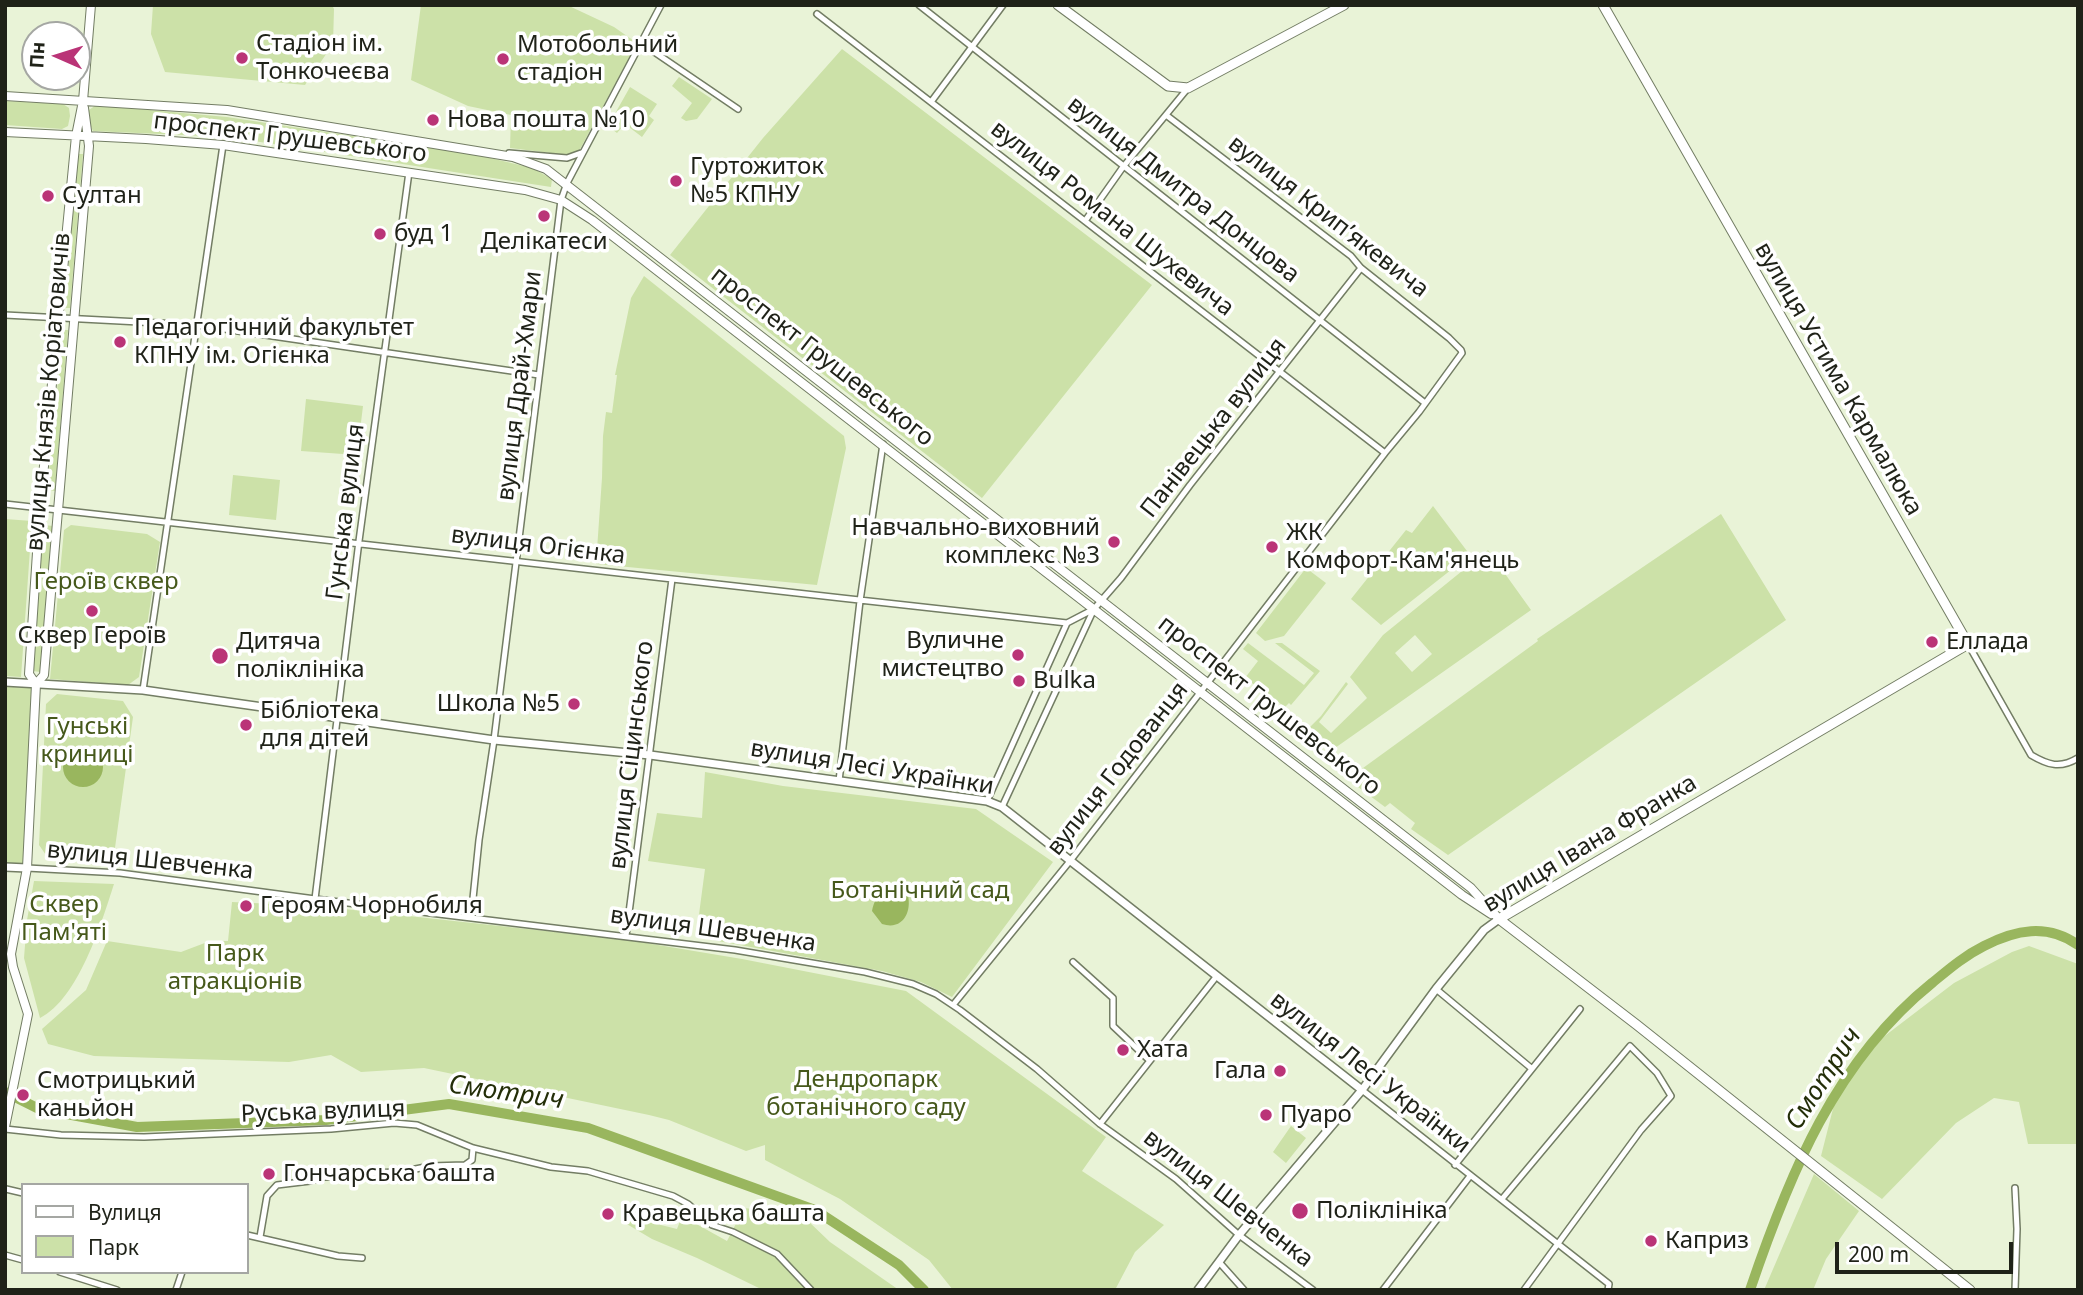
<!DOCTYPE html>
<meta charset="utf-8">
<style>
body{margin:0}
#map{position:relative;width:2083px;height:1295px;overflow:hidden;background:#e9f3d7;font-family:"Noto Sans",sans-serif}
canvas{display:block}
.frame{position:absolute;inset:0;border:7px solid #1f2218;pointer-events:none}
.legend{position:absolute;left:21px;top:1183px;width:228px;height:91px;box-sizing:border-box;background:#fff;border:2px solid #a5a7a3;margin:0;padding:9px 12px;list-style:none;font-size:21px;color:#1f2218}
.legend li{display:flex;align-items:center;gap:14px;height:35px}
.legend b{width:35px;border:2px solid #a5a7a3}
.north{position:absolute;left:21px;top:21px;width:70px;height:70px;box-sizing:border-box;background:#fff;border:2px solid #a5a7a3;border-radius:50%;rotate:273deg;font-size:19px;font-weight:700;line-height:28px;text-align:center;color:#1f2218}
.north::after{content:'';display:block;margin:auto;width:24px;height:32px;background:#ba3477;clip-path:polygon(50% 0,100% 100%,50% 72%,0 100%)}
.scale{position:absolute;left:1835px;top:1242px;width:178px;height:32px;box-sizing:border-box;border:4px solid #1f2218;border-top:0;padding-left:9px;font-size:21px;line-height:24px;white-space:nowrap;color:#1f2218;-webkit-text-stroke:5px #fff;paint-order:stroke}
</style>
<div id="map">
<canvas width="2083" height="1295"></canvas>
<div class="frame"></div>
<ul class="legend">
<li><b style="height:9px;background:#fff"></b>Вулиця</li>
<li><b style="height:19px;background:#cce1a8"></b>Парк</li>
</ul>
<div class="north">Пн</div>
<div class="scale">200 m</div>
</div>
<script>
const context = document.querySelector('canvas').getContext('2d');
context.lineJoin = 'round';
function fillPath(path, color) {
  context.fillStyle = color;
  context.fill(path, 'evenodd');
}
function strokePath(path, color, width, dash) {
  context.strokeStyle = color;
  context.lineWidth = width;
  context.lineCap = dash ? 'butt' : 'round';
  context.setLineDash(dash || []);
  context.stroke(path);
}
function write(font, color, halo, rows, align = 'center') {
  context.font = font + ' "Noto Sans",sans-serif';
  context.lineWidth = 7;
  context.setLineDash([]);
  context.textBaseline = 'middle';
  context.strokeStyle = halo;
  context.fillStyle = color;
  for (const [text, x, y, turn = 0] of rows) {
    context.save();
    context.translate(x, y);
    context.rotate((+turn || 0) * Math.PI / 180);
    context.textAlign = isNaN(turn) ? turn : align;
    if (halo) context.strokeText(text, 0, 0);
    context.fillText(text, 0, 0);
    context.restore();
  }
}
const green = new Path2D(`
 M153,5H332L334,9L333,44L305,85L165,72L151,34Z
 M421,5H567L614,27L637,43L579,151L567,155L510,148L511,115L468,106L411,80Z
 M842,49L1152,285L982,498L670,255L763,138Z
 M679,77L712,99L697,119L686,121L681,118L692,103L672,86Z
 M630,87L657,104L649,116L654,120L642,137L625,124L617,133L608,126Z
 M5,101L63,104L69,108L70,116L68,126L62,129L5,125Z
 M96,105L227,117L478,155L532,168L552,179L551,187L228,137L93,131L87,118L89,110Z
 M78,154H83L70,308H65Z
 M644,276L844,436L846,448L817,585L596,564L602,478L603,436L606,412L612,413L617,375H615L631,298Z
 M63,330H68L55,491L47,490Z
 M306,399L363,406L357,455L301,451Z
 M233,475L280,480L276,520L229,515Z
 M1433,506L1470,555L1381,625L1351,599L1406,530L1412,533Z
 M1721,514L1786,620L1448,855L1411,829L1415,823L1390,803L1385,807L1354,784L1352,776L1538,641L1537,639Z
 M5,519L32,521L21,677L5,676Z
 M43,525L54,526L40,672L33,671Z
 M71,525L147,534L160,542L139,677L128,685L50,679L64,530Z
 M1488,550L1531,610L1335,748L1310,727L1321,716L1346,682L1348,684L1319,722L1331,733L1367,698L1350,677L1383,635ZM1415,635L1432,654L1412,672L1395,653Z
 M1306,568L1326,583L1284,636L1265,641L1256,633Z
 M1248,643L1304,685L1314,673L1275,643H1282L1320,671L1291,705L1289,703L1285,707L1245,678L1258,661L1243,649Z
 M5,682L36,684L27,868L5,867Z
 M57,694L123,701L133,717L114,855L105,863L48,858L39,845L46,704Z
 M705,772L783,786L976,809L1053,862L952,997L921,982L882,971L696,937L705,869L648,861L657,813L702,818Z
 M34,881L114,884C101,924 79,998 40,1018L24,958L27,920Z
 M232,902L317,906L628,940L742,959L906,991L1106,1137L1082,1171L1164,1225L1135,1252L1115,1290H953L929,1260L840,1199L765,1160V1145L746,1151L669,1120L649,1115L424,1068L361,1072L331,1055L289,1062L94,1056L48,1044L42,1029L86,990L107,941L181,952L210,941H228Z
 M2029,946L2078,964V1144H2028L2019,1102L1994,1098L1956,1123L1882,1199L1821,1156L1837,1093L1882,1038L1954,983L2012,952Z
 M1291,1126L1306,1138L1286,1163L1273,1152Z
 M1814,1174L1859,1211L1826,1259L1813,1290H1764Z
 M744,1208L778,1212L807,1220L830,1242L899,1290H763L697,1258L652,1239L620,1220L637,1219L677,1229L682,1216L727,1241Z`);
const water = new Path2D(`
 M63 767a20 20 0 1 1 40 0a20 20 0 1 1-40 0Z
 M900,888L907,892C913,910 904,931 882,924L872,911C876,893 882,892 900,888Z`);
const river = new Path2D(`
 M5,1092L39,1109L137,1127L326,1120L449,1104L588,1128L815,1210L899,1265L924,1290
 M1750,1290C1789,1175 1835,1061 1932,983C1949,969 1964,956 1984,946C2015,930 2047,923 2078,945`);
const minor = new Path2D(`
 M919,5L1425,403
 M817,14L1385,453
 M641,43L738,109
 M931,102L1003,5
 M509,153L567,158L581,153
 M1085,221L1123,167L1188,88
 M5,315L197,325L539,375
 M5,504C360,541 713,585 1067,623
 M1968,644L2031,755C2048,765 2060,769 2078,758
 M143,690L223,145
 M839,781L860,601L883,444
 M987,801L1067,623L1094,609
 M1002,807L1094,609L1121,578L1190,485L1361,268
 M27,868L120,873L315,899L735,950L865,972L913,984L936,994L960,1010L1037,1069L1100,1124L1176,1179L1239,1235L1313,1290
 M315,899L359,541L409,172
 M471,918L479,840L494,740L561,200L567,183L661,5
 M626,936L672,579
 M1073,962L1113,998V1026L1149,1060
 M1436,989L1531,1068
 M953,1005L1070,861L1385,453L1419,412L1462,353L1461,350L1449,338L1361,268L1351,256L1166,115
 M1362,1090L1609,1284L1608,1290
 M1100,1124L1216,977
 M5,1129L61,1135L144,1137L331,1129L394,1123L417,1125L473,1148L551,1167L588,1171L673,1196L688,1204L712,1225L733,1232L777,1254L811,1290
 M1455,1165L1580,1009
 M6,1189L23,1193
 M1502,1199L1630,1046L1657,1073L1671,1096L1641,1130L1524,1290
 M247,1235L338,1256L362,1258
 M260,1237L267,1196L277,1185L310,1181L325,1177L406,1171L430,1166L465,1165L472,1160L473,1148
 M5,1255L23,1260
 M1219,1262L1244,1290
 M60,1272L117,1290
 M176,1290L182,1272
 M1383,1290L1470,1176
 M2015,1290L2017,1229L2015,1188`);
const tertiary = new Path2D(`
 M5,682L143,690L494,740L650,755L987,801L1002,807L1362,1090
 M5,867L27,868
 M1198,1290L1239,1235L1362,1090L1436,989L1484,930L1499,919`);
const secondary = new Path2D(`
 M5,96L227,110L513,157L546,169L1471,888L1499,919
 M5,132L146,139L223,145L525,190L561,200L592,220L1462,895L1491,914
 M36,684L44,675L89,146L84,108
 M5,1127L28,1014L13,967L11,954L27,868L36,684L29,674L40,507L76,136L83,101L91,5`);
const primary = new Path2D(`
 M1058,5L1168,86L1188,88L1344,5
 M1603,5L1968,644L1499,919L1637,1025L1970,1290`);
const markers = [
 [242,58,7,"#ba3477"],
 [503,59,7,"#ba3477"],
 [433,120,7,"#ba3477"],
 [676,181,7,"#ba3477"],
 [48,196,7,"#ba3477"],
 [544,216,7,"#ba3477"],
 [380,234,7,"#ba3477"],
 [120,342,7,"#ba3477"],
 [1114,542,7,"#ba3477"],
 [1272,547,7,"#ba3477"],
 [92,611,7,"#ba3477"],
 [1932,642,7,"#ba3477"],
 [1018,655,7,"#ba3477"],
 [220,656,9,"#ba3477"],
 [1019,681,7,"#ba3477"],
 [574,704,7,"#ba3477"],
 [246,725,7,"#ba3477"],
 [246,906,7,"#ba3477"],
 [1123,1050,7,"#ba3477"],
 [1280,1071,7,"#ba3477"],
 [23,1095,7,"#ba3477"],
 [1266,1115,7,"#ba3477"],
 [269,1174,7,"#ba3477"],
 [1300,1211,9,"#ba3477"],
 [608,1214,7,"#ba3477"],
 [1651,1241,7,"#ba3477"]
];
const poiNames = [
 ["Стадіон ім.",256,44],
 ["Тонкочеєва",256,72],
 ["Мотобольний",517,45],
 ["стадіон",517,73],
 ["Нова пошта №10",447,120],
 ["Гуртожиток",690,167],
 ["№5 КПНУ",690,195],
 ["Султан",62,196],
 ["буд 1",394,234],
 ["Делікатеси",544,242,"center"],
 ["Педагогічний факультет",134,328],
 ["КПНУ ім. Огієнка",134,356],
 ["Навчально-виховний",1100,528,"right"],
 ["комплекс №3",1100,556,"right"],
 ["ЖК",1286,533],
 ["Комфорт-Кам'янець",1286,561],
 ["Сквер Героїв",92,636,"center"],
 ["Вуличне",1004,641,"right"],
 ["мистецтво",1004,669,"right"],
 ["Дитяча",236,642],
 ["поліклініка",236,670],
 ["Еллада",1946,642],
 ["Bulka",1033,681],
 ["Школа №5",560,704,"right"],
 ["Бібліотека",260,711],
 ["для дітей",260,739],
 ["Героям Чорнобиля",260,906],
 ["Хата",1137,1050],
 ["Гала",1266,1071,"right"],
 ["Смотрицький",37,1081],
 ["каньйон",37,1109],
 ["Пуаро",1280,1115],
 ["Гончарська башта",283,1174],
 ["Поліклініка",1316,1211],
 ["Кравецька башта",622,1214],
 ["Каприз",1665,1241]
];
const streetNames = [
 ["проспект Грушевського",290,138,7],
 ["вулиця Дмитра Донцова",1183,190,38],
 ["вулиця Крипʼякевича",1328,217,38],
 ["вулиця Романа Шухевича",1112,219,38],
 ["проспект Грушевського",822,357,38],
 ["вулиця Устима Кармалюка",1838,379,60],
 ["вулиця Драй-Хмари",520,386,-83],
 ["вулиця Князів Коріатовичів",49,392,-85],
 ["Панівецька вулиця",1214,428,-52],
 ["Гунська вулиця",346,512,-83],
 ["вулиця Огієнка",538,546,7],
 ["проспект Грушевського",1269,706,38],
 ["вулиця Сіцинського",632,755,-83],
 ["вулиця Лесі Українки",872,768,9],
 ["вулиця Годованця",1118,769,-52],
 ["вулиця Івана Франка",1590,844,-31],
 ["вулиця Шевченка",150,861,6],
 ["вулиця Шевченка",713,930,8],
 ["вулиця Лесі Українки",1370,1073,38],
 ["Руська вулиця",323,1112,-2],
 ["вулиця Шевченка",1228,1199,38]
];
const parkNames = [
 ["Героїв сквер",106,582],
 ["Гунські",87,727],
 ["криниці",87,755],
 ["Ботанічний сад",920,891],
 ["Сквер",64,905],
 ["Пам'яті",64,933],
 ["Парк",235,954],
 ["атракціонів",235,982],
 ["Дендропарк",866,1080],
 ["ботанічного саду",866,1108]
];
const waterNames = [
 ["Смотрич",1824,1079,-57],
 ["Смотрич",506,1093,8]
];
fillPath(green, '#cce1a8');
fillPath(water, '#99b65e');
strokePath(river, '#99b65e', 10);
strokePath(minor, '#737d64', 8);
strokePath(tertiary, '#737d64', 10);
strokePath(secondary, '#737d64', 10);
strokePath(primary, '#737d64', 11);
strokePath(minor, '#fff', 5);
strokePath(tertiary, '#fff', 7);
strokePath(secondary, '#fff', 8);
strokePath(primary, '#fff', 9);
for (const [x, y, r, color] of markers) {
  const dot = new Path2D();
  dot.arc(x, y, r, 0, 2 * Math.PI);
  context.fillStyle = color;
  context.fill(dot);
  strokePath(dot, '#fff', 2.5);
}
write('24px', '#1f2218', '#fff', poiNames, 'left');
write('24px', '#1f2218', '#fff', streetNames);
write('24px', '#46591b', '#fff', parkNames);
write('italic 26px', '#232e08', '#fff', waterNames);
</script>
